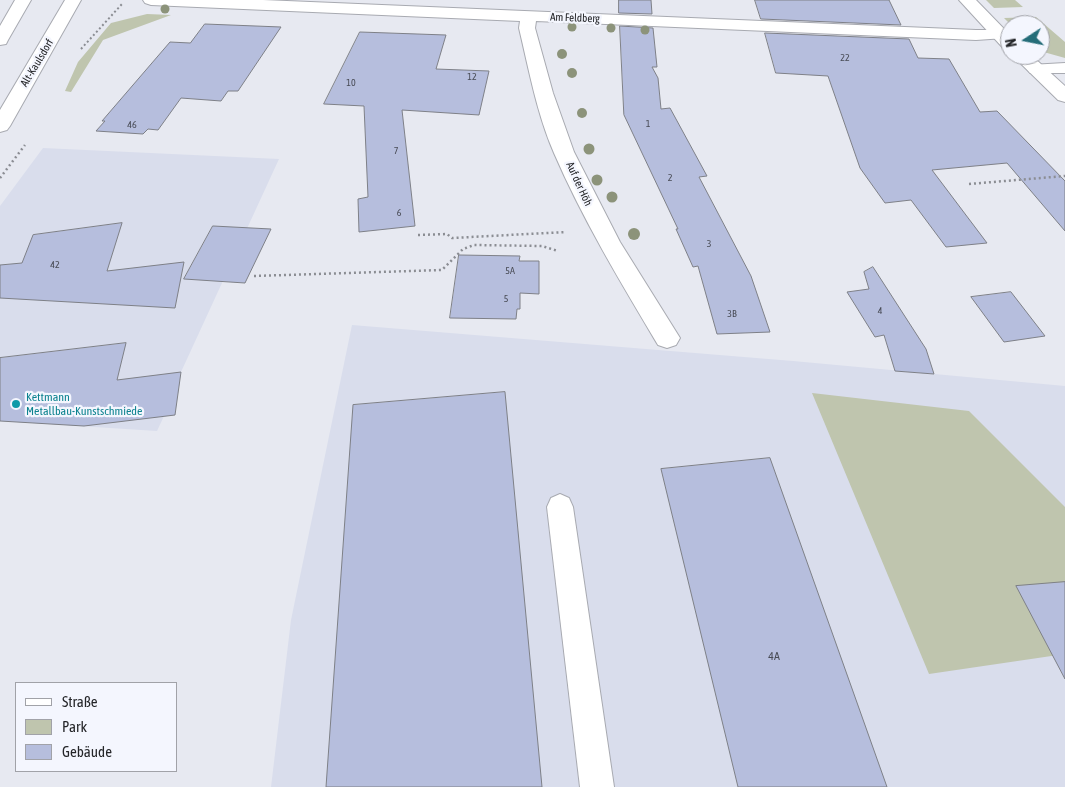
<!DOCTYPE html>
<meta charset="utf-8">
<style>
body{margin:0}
#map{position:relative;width:1065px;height:787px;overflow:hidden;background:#e7e9f1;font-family:"Asap Condensed",sans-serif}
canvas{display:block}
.legend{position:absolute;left:15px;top:682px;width:162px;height:90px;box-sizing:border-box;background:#f4f6fe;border:1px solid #a1a2a8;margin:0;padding:6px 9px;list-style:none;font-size:15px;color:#242528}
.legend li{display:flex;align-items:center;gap:10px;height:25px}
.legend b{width:25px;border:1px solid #a1a2a8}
.north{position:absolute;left:1000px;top:15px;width:50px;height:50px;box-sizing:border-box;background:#f4f6fe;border:1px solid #a1a2a8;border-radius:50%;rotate:259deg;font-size:14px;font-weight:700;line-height:20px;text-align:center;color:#242528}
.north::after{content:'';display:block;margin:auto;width:18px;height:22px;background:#256d79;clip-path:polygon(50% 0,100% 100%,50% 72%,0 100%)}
</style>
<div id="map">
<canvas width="1065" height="787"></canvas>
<ul class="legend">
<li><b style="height:6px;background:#fff"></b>Straße</li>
<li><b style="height:14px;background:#bfc5ae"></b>Park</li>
<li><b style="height:14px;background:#b6bedd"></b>Gebäude</li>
</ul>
<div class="north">N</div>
</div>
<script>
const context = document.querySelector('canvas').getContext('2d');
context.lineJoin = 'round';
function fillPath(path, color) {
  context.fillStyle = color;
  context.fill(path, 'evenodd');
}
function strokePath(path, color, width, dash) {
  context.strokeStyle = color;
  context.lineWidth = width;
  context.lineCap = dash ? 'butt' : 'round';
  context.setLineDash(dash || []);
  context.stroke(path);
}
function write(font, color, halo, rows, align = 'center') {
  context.font = font + ' "Asap Condensed",sans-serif';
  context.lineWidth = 4.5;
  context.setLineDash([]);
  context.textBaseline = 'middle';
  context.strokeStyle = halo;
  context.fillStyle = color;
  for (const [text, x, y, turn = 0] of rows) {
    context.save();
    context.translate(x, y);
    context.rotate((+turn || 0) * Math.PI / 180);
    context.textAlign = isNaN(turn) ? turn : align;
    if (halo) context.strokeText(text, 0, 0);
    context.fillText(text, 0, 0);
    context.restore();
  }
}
const built = new Path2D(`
 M43,148L279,159L181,372L175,415L164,416L157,431L0,421V206Z
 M352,325L793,361L1065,386V787H271L291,620Z`);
const green = new Path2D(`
 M986,0H1015L1023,7L994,8Z
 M147,14L171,15L103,40L71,92L65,91L78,62L111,23Z
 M1036,17L1065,42V58L1040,51V25H1011L1004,18Z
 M812,393L969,411L1065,507V654L929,674Z`);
const building = new Path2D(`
 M619,0H651L652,14L619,13Z
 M755,0H889L901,25L761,19Z
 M205,24L281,27L238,91H228L221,101L181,98L158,130L148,129L143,134L96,131L105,121H102L170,42L190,43Z
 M620,26L653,28L657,67H652L658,78L661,109L670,108L707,176L699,177L751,276L770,332L717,334L698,266L693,267L676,229H678L624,115Z
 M360,32L446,35L436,69L489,71L479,115L402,110L415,226L359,232L358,199L368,197L364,106L324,104Z
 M765,33L909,39L918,58L949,59L980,112L997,111L1065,181V231L1007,163L932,170L987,243L946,247L911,200L885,203L860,168L828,76L776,73Z
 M122,223L107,271L184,262L175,308L0,298V265L22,263L33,235Z
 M213,226L271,229L245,283L184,279Z
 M459,255L520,256L519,261H539V294L520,293V309H517L516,319L450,318Z
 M873,267L926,349L934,374L895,371L884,335L875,337L847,292L869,289L864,272Z
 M1011,292L1045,336L1004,342L971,297Z
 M126,343L117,380L181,372L175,415L84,426L0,421V358Z
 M505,392L542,787H326L353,405Z
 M770,458L887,787H738L661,469Z
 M1065,582V679L1016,586Z`);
const pathFar1 = new Path2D(`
 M81,49L122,4`);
const path = new Path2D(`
 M0,178L25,145
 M969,184L1065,176
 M418,235L447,234L452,238L566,232
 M254,276L442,270L463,249L474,245L542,246L558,251`);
const service = new Path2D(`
 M560,494L569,498L573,507L614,787H580L547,507L551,498Z`);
const minor = new Path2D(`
 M143,0H263L976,30H1005L1007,34L1005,38L976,40L536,21L535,28L553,93L574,152L620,242L680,338L676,345L667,348L658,345C621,283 583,220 554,153C537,114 529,70 519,28L520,21L151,5L145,3Z
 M1065,63V73H1030L1027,69L1030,65Z`);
const tertiary = new Path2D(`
 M959,0H976L1010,35V50L1004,49Z
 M1012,55H1031L1065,86V102L1058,100Z`);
const primary = new Path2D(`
 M15,0H31L8,40L6,44L0,45V26Z
 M65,0H81L10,126L7,130L0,132V110Z`);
const trees = [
 [165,9,4.5],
 [572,27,4.5],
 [611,28,4.5],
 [645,30,4.5],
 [562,54,5],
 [572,73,5],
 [582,113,5],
 [589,149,5.5],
 [597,180,5.5],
 [612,197,5.5],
 [634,234,6]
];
const markers = [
 [16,404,5,"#0f9aa8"]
];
const numberNames = [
 ["22",845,58],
 ["12",472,77],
 ["10",351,83],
 ["1",648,124],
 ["46",132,125],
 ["7",396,151],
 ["2",670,178],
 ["6",399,213],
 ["3",709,244],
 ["42",55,265],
 ["5A",510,271],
 ["5",506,299],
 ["4",880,311],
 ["3B",732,314]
];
const farStreetnames = [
 ["Am Feldberg",575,18,2],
 ["Alt-Kaulsdorf",37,63,-59],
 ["Auf der Höh",579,184,65]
];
const cultureNames = [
 ["Kettmann",26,397],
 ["Metallbau-Kunstschmiede",26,411]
];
const nearNumbernames = [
 ["4A",774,656]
];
fillPath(built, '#d9ddec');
fillPath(green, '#bfc5ae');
fillPath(building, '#b6bedd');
strokePath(building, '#7e8087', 1);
strokePath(service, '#a8aab1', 2);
strokePath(minor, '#a8aab1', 2);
strokePath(tertiary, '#a8aab1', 2);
strokePath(primary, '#a8aab1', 2);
strokePath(pathFar1, '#8b8d93', 2, [2, 2.5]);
strokePath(path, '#8b8d93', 2.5, [2, 3]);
fillPath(service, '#fff');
fillPath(minor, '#fff');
fillPath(tertiary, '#fff');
fillPath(primary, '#fff');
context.fillStyle = '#8c937a';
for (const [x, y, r] of trees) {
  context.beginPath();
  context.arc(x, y, r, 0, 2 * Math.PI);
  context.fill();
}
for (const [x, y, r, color] of markers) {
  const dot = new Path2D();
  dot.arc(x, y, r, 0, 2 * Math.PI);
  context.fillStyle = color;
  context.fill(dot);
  strokePath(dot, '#f4f6fe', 2);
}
write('10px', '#484b55', null, numberNames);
write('11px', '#242528', '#f4f6fe', farStreetnames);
write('12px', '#0d838f', '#f4f6fe', cultureNames, 'left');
write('12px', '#484b55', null, nearNumbernames);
</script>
